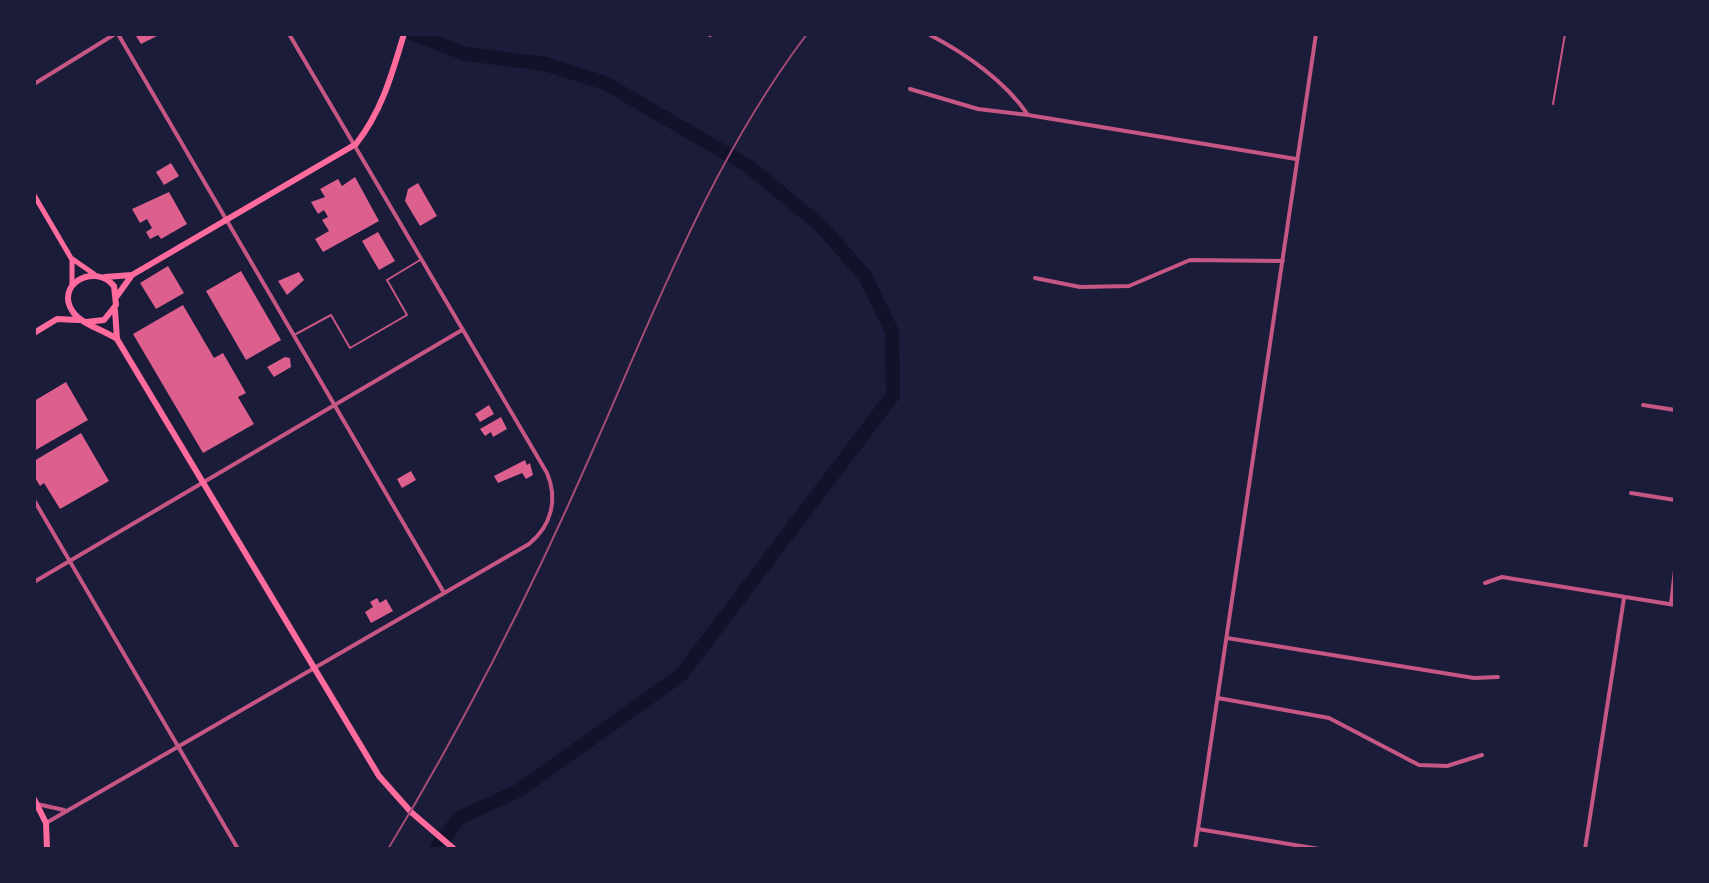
<!DOCTYPE html>
<style>
body{margin:0}
#map{position:relative;width:1709px;height:883px;overflow:hidden;background:#1b1b3a;font-family:"Zilla Slab",serif}
canvas{display:block}
.frame{position:absolute;inset:0;border:36px solid #1b1b3a;pointer-events:none}
</style>
<div id="map">
<canvas width="1709" height="883"></canvas>
<div class="frame"></div>
</div>
<script>
const context = document.querySelector('canvas').getContext('2d');
context.lineJoin = 'round';
function strokePath(path, color, width, dash) {
  context.strokeStyle = color;
  context.lineWidth = width;
  context.lineCap = dash ? 'butt' : 'round';
  context.setLineDash(dash || []);
  context.stroke(path);
}
function fillPath(path, color) {
  context.fillStyle = color;
  context.fill(path, 'evenodd');
}
const river = new Path2D(`
 M412,34L466,54L545,64L605,83L748,166L820,225L865,276L892,332L893,395L681,675L518,791L459,818L436,849`);
const building = new Path2D(`
 M139,34H161L141,44L136,36Z
 M171,163L179,176L164,185L156,172Z
 M355,177L379,221L323,252L315,239L329,231L322,220L328,217L324,210L318,214L311,202L325,197L320,189L338,179L342,186Z
 M418,183L437,216L420,226L405,201L408,189Z
 M169,192L187,224L161,239L158,235L150,239L146,232L152,228L147,219L140,223L132,209Z
 M378,232L395,261L379,270L362,241Z
 M168,266L184,293L156,309L140,283Z
 M241,271L281,340L246,360L206,291Z
 M299,272L304,280L287,295L278,281Z
 M183,305L214,358L223,353L246,393L238,397L254,424L203,453L133,334Z
 M285,357L290,358L291,367L274,377L267,367Z
 M66,382L88,420L34,451V401Z
 M489,405L494,414L480,422L475,414Z
 M501,417L507,429L493,437L491,432L485,436L480,429Z
 M81,433L109,481L60,509L44,483L40,486L34,476V461Z
 M525,460L527,465L530,463L533,475L526,479L522,473L498,483L494,476Z
 M411,471L416,480L402,488L397,479Z
 M377,598L380,603L386,599L393,611L371,623L365,612L373,607L370,602Z`);
const service = new Path2D(`
 M1553,104L1565,34
 M296,334L331,315L350,348L407,315L387,280L420,260`);
const minor = new Path2D(`
 M118,34L443,591
 M710,35L711,34
 M930,35C965,53 1006,82 1028,115L1296,159
 M34,84L115,34
 M910,89L978,109L1028,115
 M1035,278L1080,287L1129,286L1190,260L1283,261
 M1643,405L1675,410
 M1631,493L1675,500
 M34,500L238,849
 M34,582L462,330
 M1485,583L1502,577L1675,605
 M1671,604L1675,570
 M1227,638L1474,678L1498,677
 M1218,698L1329,718L1419,765L1447,766L1482,755
 M37,804L64,810
 M46,823L529,544C552,525 558,499 547,473L289,34
 M1198,829L1319,849
 M1195,849L1316,34
 M1585,849L1624,598`);
const secondary = new Path2D(`
 M34,195L71,258L94,274
 M72,259V285`);
const primary = new Path2D(`
 M105,277L132,275L356,144C382,111 392,74 404,34
 M117,296L132,275
 M115,310L117,339L379,776L411,812L454,849
 M86,322L104,320L116,305L114,286C94,262 54,285 73,312C81,324 104,330 117,339
 M34,333L57,319L78,320
 M34,799L46,823L47,849`);
const rail = new Path2D(`
 M388,849C466,721 532,589 592,452C655,310 712,159 807,34`);
strokePath(river, '#12122b', 14);
fillPath(building, '#dd5f8e');
strokePath(service, '#c65784', 2);
strokePath(minor, '#c65784', 4);
strokePath(secondary, '#ff6b9d', 5);
strokePath(primary, '#ff6b9d', 6);
strokePath(rail, '#a44b75', 2);
</script>
